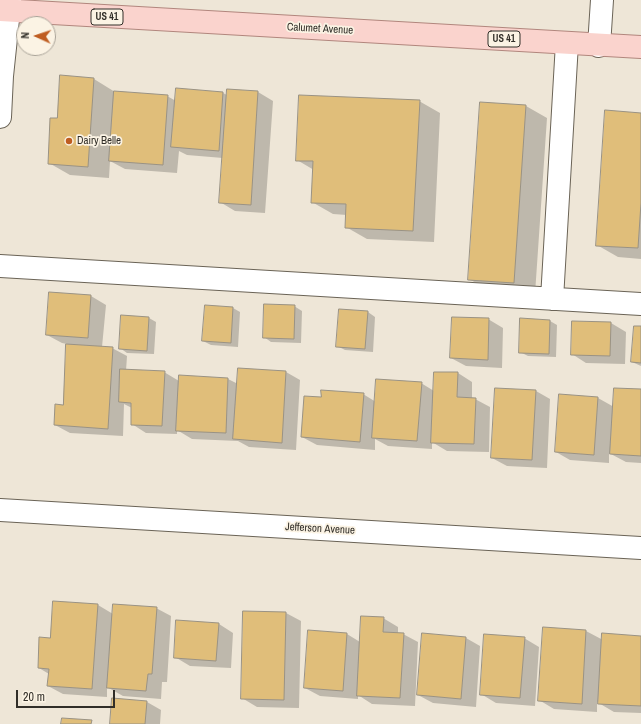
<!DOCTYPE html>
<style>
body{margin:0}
#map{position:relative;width:641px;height:724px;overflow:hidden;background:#eee6d7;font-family:"Archivo Narrow",sans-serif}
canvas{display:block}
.north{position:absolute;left:16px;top:16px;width:40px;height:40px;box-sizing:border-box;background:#fbf3e4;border:1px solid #aaa499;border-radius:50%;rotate:273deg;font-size:11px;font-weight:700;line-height:16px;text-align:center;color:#312e28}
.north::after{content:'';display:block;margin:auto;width:14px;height:18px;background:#bf5d21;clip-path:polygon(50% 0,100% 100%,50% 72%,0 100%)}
.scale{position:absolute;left:16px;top:690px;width:99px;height:18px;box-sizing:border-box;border:2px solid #312e28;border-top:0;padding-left:5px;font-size:12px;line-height:14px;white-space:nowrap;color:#312e28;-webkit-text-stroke:3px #fbf3e4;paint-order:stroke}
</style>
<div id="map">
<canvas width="641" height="724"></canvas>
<div class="north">N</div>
<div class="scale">20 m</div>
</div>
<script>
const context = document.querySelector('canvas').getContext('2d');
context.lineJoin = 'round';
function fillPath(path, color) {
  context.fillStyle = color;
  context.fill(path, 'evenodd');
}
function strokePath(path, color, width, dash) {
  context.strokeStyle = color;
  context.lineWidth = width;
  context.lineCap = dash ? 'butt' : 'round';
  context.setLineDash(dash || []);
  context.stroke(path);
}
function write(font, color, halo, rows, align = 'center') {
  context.font = font + ' "Archivo Narrow",sans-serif';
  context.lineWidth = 3.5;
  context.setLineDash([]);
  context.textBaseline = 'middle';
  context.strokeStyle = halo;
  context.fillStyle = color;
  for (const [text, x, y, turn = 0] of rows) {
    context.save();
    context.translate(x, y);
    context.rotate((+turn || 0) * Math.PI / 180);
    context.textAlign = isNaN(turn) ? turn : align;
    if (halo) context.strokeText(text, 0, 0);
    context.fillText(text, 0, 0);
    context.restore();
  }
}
const shadow = new Path2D(`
 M61,76L94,79L115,92L167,96L176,101L223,93L227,95V90L258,92L273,101L265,213L235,211L220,202L223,158L187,155L179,151L177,173L125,169L110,161L109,178L70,175L49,163L58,119Z
 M419,101L440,113L434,242L367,239L346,227L347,215L333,214L312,202L314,170L297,160Z
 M526,106L547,118L535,294L490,291L469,279Z
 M641,114V259L618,257L597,245Z
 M50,294L91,296L106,305L102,347L112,348L127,356L126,371L164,372L179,381L228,379L238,384L286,372L300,380L296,450L249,447L238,441L192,439L177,430V434L146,433L132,424V408L124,404L123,436L70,433L55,425L63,406L67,344L62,343L47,335Z
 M294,306L302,311L301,343L271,342L264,337Z
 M233,308L240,312L238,347L211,345L203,341Z
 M368,312L375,317L373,352L345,350L337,346Z
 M149,318L156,322L154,354L127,353L120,348Z
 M488,319L503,328L502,368L466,366L451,358Z
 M550,321L557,325L556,357L528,356L520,352Z
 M573,322L611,323L626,332L625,364L586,363L572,354Z
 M641,327V366L632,362Z
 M458,373L472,382V398L475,399L490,407L489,452L447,451L432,442V449L388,446L375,439V450L317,445L302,437L322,398L363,394L376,402L421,383L434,391Z
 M641,390V463L626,462L609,453V463L570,460L556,452L598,398L614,407Z
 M536,391L550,399L547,468L507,466L492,458Z
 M98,605L113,614L156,608L171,616L167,682H162L161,699L123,696L107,687V697L63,694L48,686L49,674L39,668L51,639Z
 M244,612L286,613L301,621L299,708L257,707L242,698Z
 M383,618L398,627V634H403L418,642L415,706L372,704L358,695V699L320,696L305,688L347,634L360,642Z
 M219,624L233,633L231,668L190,666L175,657Z
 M544,628L586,631L603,640L641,637V713L614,712L597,702V712L554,709L539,700Z
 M466,638L480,646L476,707L433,703L418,695Z
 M524,638L539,647L535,706L496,703L481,694Z
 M147,702L161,710L160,724H111Z`);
const building = new Path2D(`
 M60,75L94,78L88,167L48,164L50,118H57Z
 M176,88L223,92L219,151L171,147Z
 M227,89L258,91L251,205L219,203Z
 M114,91L168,95L163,165L109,161Z
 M299,95L420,100L413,231L345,228L346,204L311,203L313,161H296Z
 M480,102L526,105L514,283L468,280Z
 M605,110L641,113V203L638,248L596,246Z
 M49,292L91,295L88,338L46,335Z
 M264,304L295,305L294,339L263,338Z
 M205,305L233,307L231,343L202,341Z
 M339,309L368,311L365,349L336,347Z
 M121,315L149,317L147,351L119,349Z
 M452,317L489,318L488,360L450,358Z
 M520,318L550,320L549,354L519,353Z
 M572,321L611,322L610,356L571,355Z
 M634,326H641V363L631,362Z
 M66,344L113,347L108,429L54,425L55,404L63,405Z
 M238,368L286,371L282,443L233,439Z
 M120,369L165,371L162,426L131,425V403L119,402Z
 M434,372H458L457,397L476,398L474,444L431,443Z
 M179,375L228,378L226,433L176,431Z
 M376,379L422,382L417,441L372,438Z
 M495,388L536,390L532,460L491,458Z
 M614,388L641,389V456L610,454Z
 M321,390L364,393L360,442L301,437L304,396L321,397Z
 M559,394L598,397L594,455L555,452Z
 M53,601L98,604L92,689L47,686L49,669L38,668L39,637L50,638Z
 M113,604L157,607L152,674H148L146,691L107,688Z
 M243,611L286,612L284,700L241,699Z
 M361,616L384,617L383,632L404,633L400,698L357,696Z
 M176,620L219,623L216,661L174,658Z
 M543,627L586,630L582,704L538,701Z
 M308,630L347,633L343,691L304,688Z
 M422,633L466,637L461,699L417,695Z
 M602,633L641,636V706L598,704Z
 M484,634L525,637L520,698L480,695Z
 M112,698L147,701L145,724H110Z
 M62,718L92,720L91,724H61Z`);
const minor = new Path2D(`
 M599,46L602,0
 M0,117L2,76L10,0
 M0,266L641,304
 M552,299L567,43
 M0,510L641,548`);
const major = new Path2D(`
 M0,10L641,47`);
const markers = [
 [69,141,4,"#bf5d21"]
];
const shields = [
 [107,17,32],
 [504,39,32]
];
const shieldNames = [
 ["US 41",107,17],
 ["US 41",504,39]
];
const streetNames = [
 ["Calumet Avenue",320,29,3],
 ["Jefferson Avenue",320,529,3]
];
const poiNames = [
 ["Dairy Belle",77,141]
];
fillPath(shadow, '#0003');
fillPath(building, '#e0be7a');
strokePath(building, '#999284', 1);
strokePath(minor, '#6a6356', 24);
strokePath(major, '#b1867d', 24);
strokePath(minor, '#fff', 22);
strokePath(major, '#fad3cd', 22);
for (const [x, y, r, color] of markers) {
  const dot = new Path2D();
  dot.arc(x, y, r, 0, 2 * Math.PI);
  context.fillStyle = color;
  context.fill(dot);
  strokePath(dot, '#fbf3e4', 1.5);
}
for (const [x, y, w] of shields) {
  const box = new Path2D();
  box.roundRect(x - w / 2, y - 8, w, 16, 3);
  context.fillStyle = '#fbf3e4';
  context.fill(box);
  strokePath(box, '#312e28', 1);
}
write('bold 10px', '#312e28', null, shieldNames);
write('11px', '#312e28', '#fbf3e4', streetNames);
write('11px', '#312e28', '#fbf3e4', poiNames, 'left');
</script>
